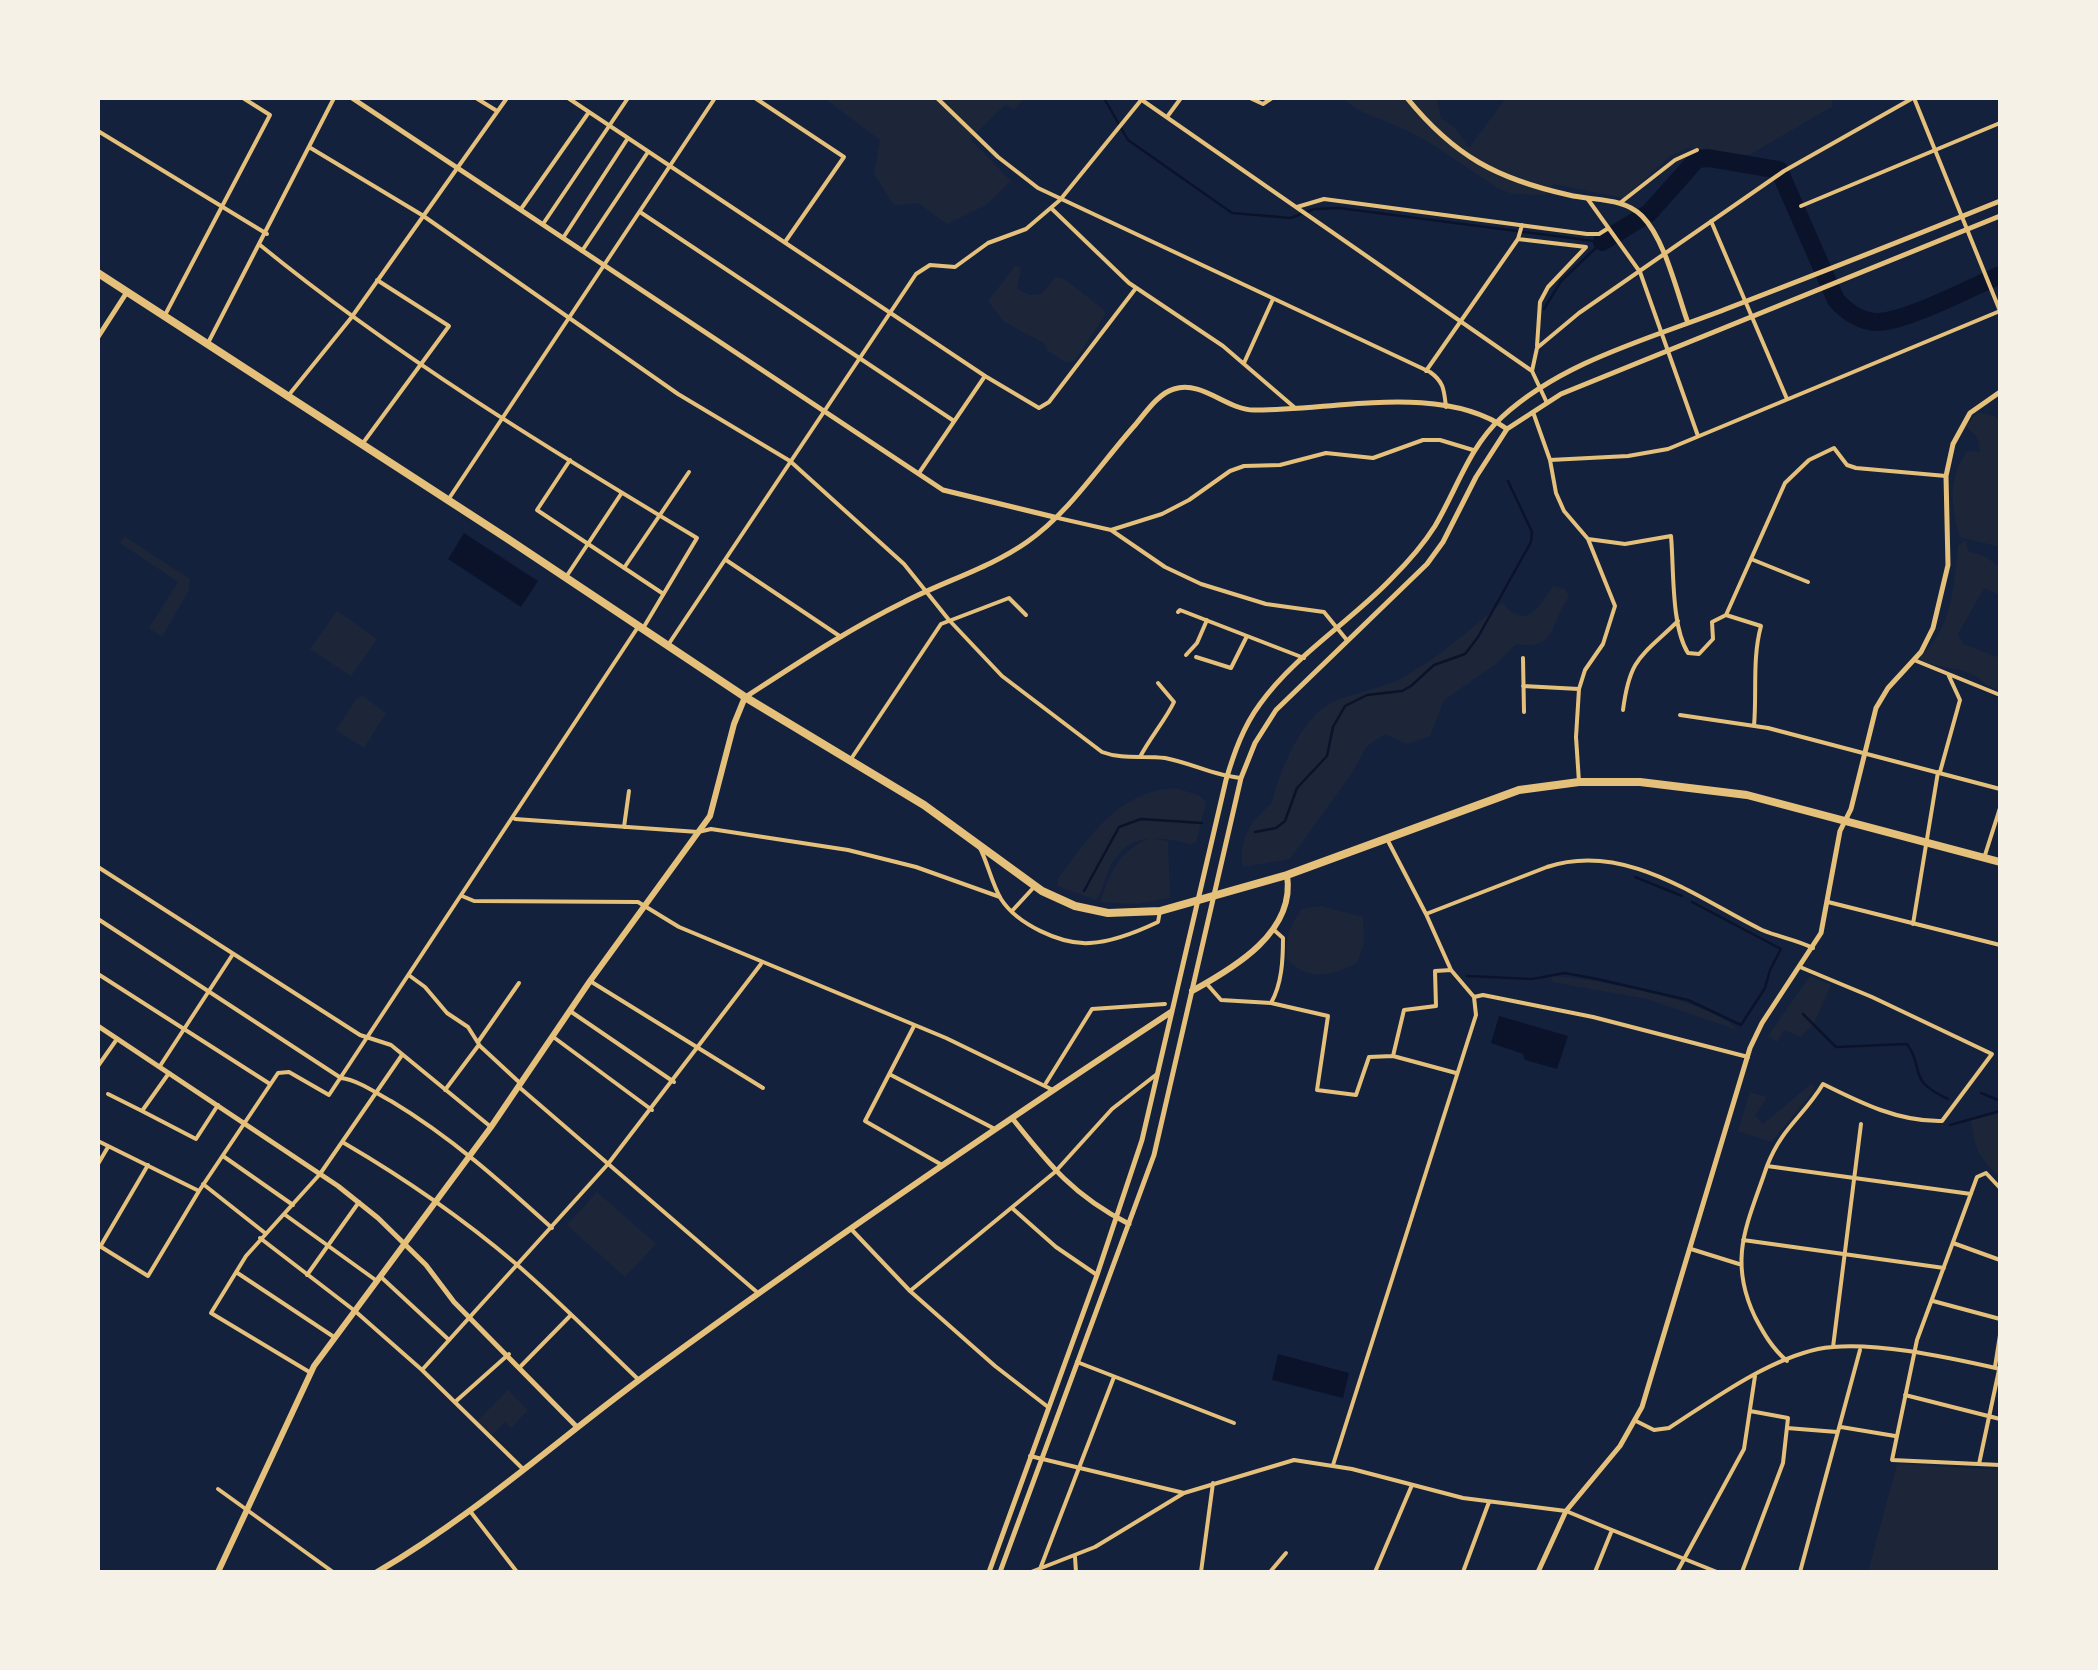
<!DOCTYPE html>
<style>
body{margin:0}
#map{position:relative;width:2098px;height:1670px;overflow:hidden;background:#14213d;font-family:Manrope,sans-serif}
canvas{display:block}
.frame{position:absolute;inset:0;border:100px solid #f6f1e7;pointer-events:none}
</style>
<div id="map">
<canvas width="2098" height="1670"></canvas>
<div class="frame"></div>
</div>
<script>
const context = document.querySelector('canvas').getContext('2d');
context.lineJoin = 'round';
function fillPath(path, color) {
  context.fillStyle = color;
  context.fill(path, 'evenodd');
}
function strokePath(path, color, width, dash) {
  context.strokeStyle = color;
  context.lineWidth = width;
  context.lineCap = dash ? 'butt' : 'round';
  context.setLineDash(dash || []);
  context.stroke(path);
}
const green = new Path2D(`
 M824,98H1025L1014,110L1006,104L970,139L1011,181L987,204L947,224L918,203L894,205L874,174L880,140Z
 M1343,98H1437L1441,118L1455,128L1469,148L1506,98H1832L1833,106L1749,155L1687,148L1670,156L1624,198L1554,184L1545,195L1513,194L1499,189L1435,146L1408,131L1356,109Z
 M1015,266L1021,268L1017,289L1030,295L1041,294L1056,277L1064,279L1103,309L1105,314L1075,361L1065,362L1047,350L1044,343L1004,322L988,301Z
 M1978,412L1995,416L2000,422V547L1960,537C1951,505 1947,480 1967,451L1980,452L1978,438L1966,426Z
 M124,536L190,579L189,590L162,637L149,628L178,582L120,543Z
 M1966,540L1968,551L1984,556L2000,567V595L1984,588L1958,634L1963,644L2000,658V690C1987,688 1983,679 1971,674C1956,667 1937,667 1921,661L1920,656C1951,632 1955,583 1958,546Z
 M1553,586L1565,589L1569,597C1549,626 1556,650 1516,644L1496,664L1444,700L1430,736L1407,744L1385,734L1366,747L1352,773L1290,859L1243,867C1238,840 1251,820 1272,803C1278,774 1301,719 1329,704C1352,692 1380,690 1402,678C1440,657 1469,630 1502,603C1527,631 1538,608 1553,586Z
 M337,611L377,639L351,676L310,649Z
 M363,696L386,713L364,748L336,730L357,698Z
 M1174,788L1199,795L1206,802L1196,843L1190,844C1156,835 1126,832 1108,871C1104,881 1103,891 1096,900L1057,886L1058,879C1089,837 1118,792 1174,788Z
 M1151,838L1168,841L1170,898L1136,904L1100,902C1111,871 1119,850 1151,838Z
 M1321,906L1363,917L1364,943L1357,963C1331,976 1309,982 1287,959C1286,937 1289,926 1302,909Z
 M1551,976C1588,977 1718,1002 1737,1030L1647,999L1552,982Z
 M1810,976L1831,985L1814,1023L1801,1037L1784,1030L1777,1042L1768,1036Z
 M1811,1084L1815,1086L1812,1093L1771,1142L1738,1131L1750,1092L1767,1097L1755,1115L1763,1124Z
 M2000,1113V1177C1979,1159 1974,1146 1971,1119Z
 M597,1192L656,1244L625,1277L567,1225Z
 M508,1390L528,1410L511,1428L505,1422L492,1435L477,1421Z
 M1897,1464L2000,1470V1572H1868Z`);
const water = new Path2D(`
 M464,533L538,581L521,607L448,559Z
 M1499,1016L1568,1036L1557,1069L1525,1060L1523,1054L1491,1043Z
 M1278,1354L1349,1373L1343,1398L1272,1380Z`);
const stream = new Path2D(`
 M1104,98L1128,140L1232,213L1291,218L1314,209L1339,208L1602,242
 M1544,309L1561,281L1601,243
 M1255,832L1276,828L1285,821L1297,788L1327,756L1333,727L1345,706L1367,695L1402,691L1411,686L1434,665L1465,654L1478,637L1531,542L1532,532L1508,481
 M1635,877L1682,896
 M1084,891L1119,827L1141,819L1202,823
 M1467,976L1532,979L1565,973L1597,979L1688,1000L1741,1025L1765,988L1770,970L1781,949L1692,902
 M1803,1014L1836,1047L1907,1044C1926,1070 1905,1079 1948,1099
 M1981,1093L1998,1100
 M1950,1125L2000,1111`);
const river = new Path2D(`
 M1602,242L1649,213L1697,159L1708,158L1779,170L1836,300C1846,311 1859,321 1876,322C1904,323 1972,287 2000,275`);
const minor = new Path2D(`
 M476,98L497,111
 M568,98L985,376L919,473
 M755,98L844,157L785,242
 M937,98L998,157L1038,188L1430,372C1444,382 1444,390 1446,407
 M1139,98L1532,371L1547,403
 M1250,98L1263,104L1272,98
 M1914,98L2000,311
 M1167,117L1181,98
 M98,131L267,234
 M309,147L422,215L678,394L790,461L904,564L949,620L1002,676L1102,752C1123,760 1144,755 1165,758C1192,763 1214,776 1241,778
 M1587,198L1640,272L1698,436
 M1620,203L1675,160L1697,150
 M1801,206L2000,123
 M1297,207L1324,199L1587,234H1599L1607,229
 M1051,208L1129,283L1223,346L1294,407
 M521,209L589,112
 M640,212L954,421
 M1711,221L1787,399
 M543,224L628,98
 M563,238L628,138
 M1518,239L1586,247L1548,287L1540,302L1537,346
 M260,245C396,356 547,448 697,538L642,630
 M582,251L648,152
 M165,315L270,115L243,98
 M208,343L334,98
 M1244,363L1273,299
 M1426,371L1518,239L1522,225
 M1532,371L1537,348L1579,313L1784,171L1913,98
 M985,376L1039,408L1049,402L1136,288
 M288,396L351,318L507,98
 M1533,412L1550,460L1556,493L1564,511L1588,539L1615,606L1603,644L1585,670L1579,689L1576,737L1579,782
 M363,443L449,326L377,280
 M570,460L537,510L662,593
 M1550,460L1628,456L1668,449L2000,311
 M448,500L715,98
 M1058,518L1111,530L1165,567L1201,584L1266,604L1324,612L1346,639
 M1111,530L1162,514L1189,500L1230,471L1244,466L1280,465L1326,453L1373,458L1423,440H1440L1473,450
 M1588,539L1625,544L1671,536C1674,569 1671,626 1688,653L1699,654L1713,639L1712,622L1726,615L1785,483L1809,460L1834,448L1847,465L1856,468L1946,476
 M1751,559L1808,582
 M726,560L841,637
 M624,568L689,472
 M566,577L621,494
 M1178,612L1180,610L1304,658
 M1726,615L1761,626C1752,659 1757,692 1754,726
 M668,645L916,274L930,265L955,267L988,243L1026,229L1060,200L1142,99
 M1186,655L1197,643L1207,620
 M1196,657L1231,668L1247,636
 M1523,658L1524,712
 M1914,660L2000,695
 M1523,686L1579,689
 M1623,710C1630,657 1641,657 1678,621
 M1680,715L1768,728L2000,789
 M1140,757C1150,738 1166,719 1174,702L1158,683
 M851,759L941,624L1009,598L1026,615
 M1940,772L1960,700L1948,674
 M515,819L698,832L711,829L848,850L916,867L1000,897
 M624,827L629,791
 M1387,839L1426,914L1547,867C1625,841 1697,898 1762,930C1779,937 1797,940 1813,948
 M980,848C988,864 992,884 1001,899C1017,924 1061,945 1090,943C1112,942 1139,931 1158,922L1160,911
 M1985,855L2000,808
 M98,867L360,1035L391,1045L491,1127
 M462,896L474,901L638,902L679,927L946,1038L1053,1090
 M1828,902L2000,945
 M1012,911L1035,886
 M1426,914L1451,970L1474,997L1483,995L1593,1017L1748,1057
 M98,919L341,1078C358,1080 376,1093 391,1101C451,1137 500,1181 552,1228
 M1913,924L1938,772
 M98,974L270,1084
 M410,976L425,987L447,1013L468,1027L480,1046L520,1083
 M590,981L763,1088
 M1206,983L1221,1000L1271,1003L1328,1016L1317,1090L1356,1095L1369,1057L1393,1056L1404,1010L1436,1006L1435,971L1451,970
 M1271,1003C1282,984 1283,959 1283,938L1274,930
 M570,1011L674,1082
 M914,1026L865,1121L942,1165
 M552,1036L652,1110
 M478,1042L519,983
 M1393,1056L1456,1073
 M98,1066L117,1039
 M160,1066L233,954
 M169,1073L142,1111L196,1139L218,1105
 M891,1075L993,1128
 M1046,1083L1092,1009L1165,1004
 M519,1087L758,1293
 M445,1090L478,1046
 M108,1094L142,1111
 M98,1141L199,1191
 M344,1143C404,1178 462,1218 515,1263C558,1300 598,1341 639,1380
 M223,1156L293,1205
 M98,1164L108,1147
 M1767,1166C1782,1127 1804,1116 1823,1084C1861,1103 1899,1122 1942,1121L1992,1054L1872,997L1800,967
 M203,1184L265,1233
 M2000,1188L1986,1173L1977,1177L1917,1340L1892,1460L2000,1465
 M1012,1208L1056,1247L1097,1275
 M284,1214L377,1281
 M851,1229L910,1291L1055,1172L1112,1109L1157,1074
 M260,1238L355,1311L422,1370L522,1468
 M1743,1240L1944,1268
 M1953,1243L2000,1260
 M98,1245L148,1276L199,1191L278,1073L289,1072L329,1095L638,627
 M100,1247L148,1165
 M1691,1249L1739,1264
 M236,1272L334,1337
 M307,1275L359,1202
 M381,1277L449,1340
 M910,1291L995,1366L1048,1407
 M1933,1301L2000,1319
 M1833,1347L1861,1124
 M1787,1361C1772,1348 1764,1334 1755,1317C1727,1258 1748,1223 1767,1166L1971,1194
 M1077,1362L1234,1423
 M521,1366L570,1316
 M1995,1367L2000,1335
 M422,1370L608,1164L761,964
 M311,1373L211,1313L246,1256L320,1174L402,1055
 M1905,1395L2000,1419
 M455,1402L509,1354
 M1636,1421L1654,1430L1669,1428C1714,1399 1765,1361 1818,1349C1867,1339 1951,1358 2000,1369
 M1841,1427L1895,1436
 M1787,1428L1837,1432
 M1030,1456L1184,1493L1294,1460L1352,1469L1463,1498L1566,1511L1612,1530L1595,1572
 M1979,1464L1999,1370
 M1333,1465L1476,1015L1474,997
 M218,1489L333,1572
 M470,1511L517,1572
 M1612,1530L1717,1572
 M1075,1557L1076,1572
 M1040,1569L1114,1377
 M1031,1572L1095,1547L1184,1493
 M1201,1572L1213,1483
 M1270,1572L1286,1553
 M1375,1572L1412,1485
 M1463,1572L1489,1502
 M1677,1572L1744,1449L1755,1376
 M1742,1572L1783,1463L1788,1418L1750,1411
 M1800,1572L1860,1350`);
const tertiary = new Path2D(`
 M352,98L943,490L1054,517
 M1407,98C1454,156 1497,179 1569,195C1594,201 1623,197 1642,216C1665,239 1677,293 1688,323
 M98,337L127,292
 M747,696C798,663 849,629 904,602C944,581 990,568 1027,542C1070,512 1101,463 1136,424C1146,412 1159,393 1174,389C1202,380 1227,410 1254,410C1331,411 1441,382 1507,429
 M98,1026L338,1186L378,1218L426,1265L454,1302L576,1426
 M1012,1118C1050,1166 1074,1196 1129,1224
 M989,1572L1097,1275L1142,1140L1226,780C1234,753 1243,727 1260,704C1295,655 1350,622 1391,579C1407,563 1423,545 1435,526C1457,489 1469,447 1502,417C1563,361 1649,339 1726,309C1817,274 1909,238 2000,201
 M1000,1572L1154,1155L1241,778L1255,743L1276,710L1427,564L1443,542L1476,477L1507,429L1561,394L2000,216
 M1538,1572L1566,1511L1620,1446L1642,1407L1750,1048L1762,1023L1821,933L1840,831L1851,809L1876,708L1888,688L1921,652L1933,628L1948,565L1946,476L1953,444L1970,413L2000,392`);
const secondary = new Path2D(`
 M218,1572L314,1366L491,1127L590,981L710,816L734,724L745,697`);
const primary = new Path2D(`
 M1192,991C1234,968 1296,932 1287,875
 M377,1572C477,1514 564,1434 658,1366C826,1243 998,1126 1171,1012`);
const trunk = new Path2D(`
 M98,273L508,539L745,697L924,805L1042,891L1075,906L1108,913L1160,911L1287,875L1519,790L1579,782H1640L1747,795L2000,862`);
fillPath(green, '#1d2539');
fillPath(water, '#0b132b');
strokePath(stream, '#0b132b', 2.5);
strokePath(river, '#0b132b', 18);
strokePath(minor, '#e5c07b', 4);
strokePath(tertiary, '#e5c07b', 5);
strokePath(secondary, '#e5c07b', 6);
strokePath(primary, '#e5c07b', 6);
strokePath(trunk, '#e5c07b', 8);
</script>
